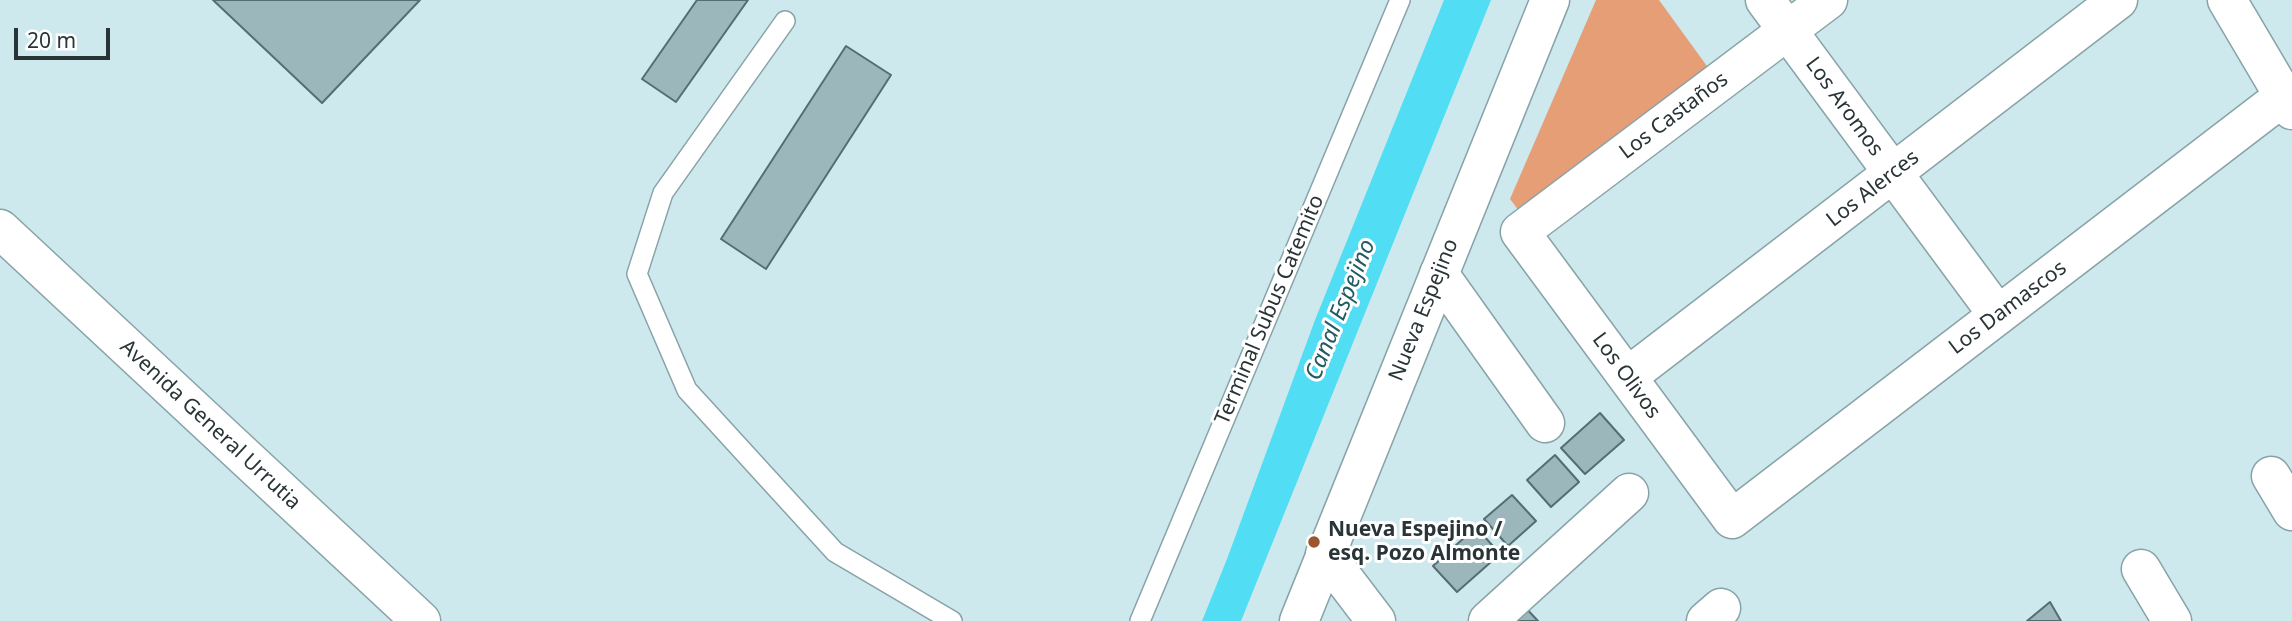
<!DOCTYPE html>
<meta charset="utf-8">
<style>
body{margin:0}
#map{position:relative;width:2292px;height:621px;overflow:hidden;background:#cde9ee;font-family:"Noto Sans",sans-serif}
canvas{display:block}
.scale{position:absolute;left:14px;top:28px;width:96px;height:32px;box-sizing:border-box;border:4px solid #293436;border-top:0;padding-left:9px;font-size:21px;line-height:24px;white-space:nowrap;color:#293436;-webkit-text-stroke:5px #fff;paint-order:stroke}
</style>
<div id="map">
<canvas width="2292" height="621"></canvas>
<div class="scale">20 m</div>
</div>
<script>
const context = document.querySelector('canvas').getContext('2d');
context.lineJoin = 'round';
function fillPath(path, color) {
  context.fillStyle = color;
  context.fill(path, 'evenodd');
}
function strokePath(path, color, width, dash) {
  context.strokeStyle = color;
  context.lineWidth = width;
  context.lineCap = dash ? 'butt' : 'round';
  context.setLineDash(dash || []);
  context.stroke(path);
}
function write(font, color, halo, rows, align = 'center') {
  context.font = font + ' "Noto Sans",sans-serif';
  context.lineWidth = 6;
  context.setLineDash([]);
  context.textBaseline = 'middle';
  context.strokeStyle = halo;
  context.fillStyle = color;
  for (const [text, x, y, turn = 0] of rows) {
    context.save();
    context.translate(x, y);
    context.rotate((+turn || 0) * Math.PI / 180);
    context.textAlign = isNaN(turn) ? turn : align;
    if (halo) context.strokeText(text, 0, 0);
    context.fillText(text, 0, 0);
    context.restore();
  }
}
const green = new Path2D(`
 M1596,0H1659L1712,73L1519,211L1510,199Z`);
const water = new Path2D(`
 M1444,0H1491L1241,621H1202L1227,559L1315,320Z`);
const building = new Path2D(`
 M213,0H420L322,103Z
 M697,0H748L676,102L642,79Z
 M846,46L891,75L766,269L721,239Z
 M1600,413L1624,440L1585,474L1561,448Z
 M1555,455L1579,482L1551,507L1527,480Z
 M1512,495L1536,521L1508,546L1484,519Z
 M1476,527L1500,554L1457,592L1433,566Z
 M2050,602L2061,621H2027Z
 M1524,606L1538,621H1507Z`);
const service = new Path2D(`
 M785,21L663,193L637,274L687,390L835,552L952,621
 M1140,621L1400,0`);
const minor = new Path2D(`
 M1765,0L1998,315
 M1828,0L1520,232L1732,519L2284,96
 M1439,274L1545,423
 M1627,377L2118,0
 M2271,476L2292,511
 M1325,554L1376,621
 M2141,569L2172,621
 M1488,621L1629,493
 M1706,621L1721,608`);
const tertiary = new Path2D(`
 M2227,0L2292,110
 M1299,621L1550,0`);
const secondary = new Path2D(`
 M0,229L421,621`);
const markers = [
 [1314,542,7,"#9c562d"]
];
const streetNames = [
 ["Los Aromos",1844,107,54],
 ["Los Castaños",1674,116,-37],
 ["Los Alerces",1873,189,-38],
 ["Los Damascos",2008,308,-37],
 ["Terminal Subus Catemito",1270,310,-67],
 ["Nueva Espejino",1424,310,-68],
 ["Los Olivos",1626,376,54],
 ["Avenida General Urrutia",210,425,43]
];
const poiNames = [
 ["Nueva Espejino /",1328,530],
 ["esq. Pozo Almonte",1328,554]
];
const waterNames = [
 ["Canal Espejino",1341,310,-68]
];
fillPath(green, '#e69e77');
fillPath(water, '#51ddf3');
fillPath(building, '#9cb7bc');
strokePath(building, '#546d72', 2);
strokePath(service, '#88a3a8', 22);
strokePath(minor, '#88a3a8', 41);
strokePath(tertiary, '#88a3a8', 41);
strokePath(secondary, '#88a3a8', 41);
strokePath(service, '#fff', 19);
strokePath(minor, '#fff', 38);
strokePath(tertiary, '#fff', 38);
strokePath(secondary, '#fff', 38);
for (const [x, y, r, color] of markers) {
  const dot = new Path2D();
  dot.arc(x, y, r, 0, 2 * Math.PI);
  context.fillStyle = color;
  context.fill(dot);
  strokePath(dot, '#fff', 2.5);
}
write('21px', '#293436', '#fff', streetNames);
write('bold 21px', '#293436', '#fff', poiNames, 'left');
write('italic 23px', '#215b64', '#fff', waterNames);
</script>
